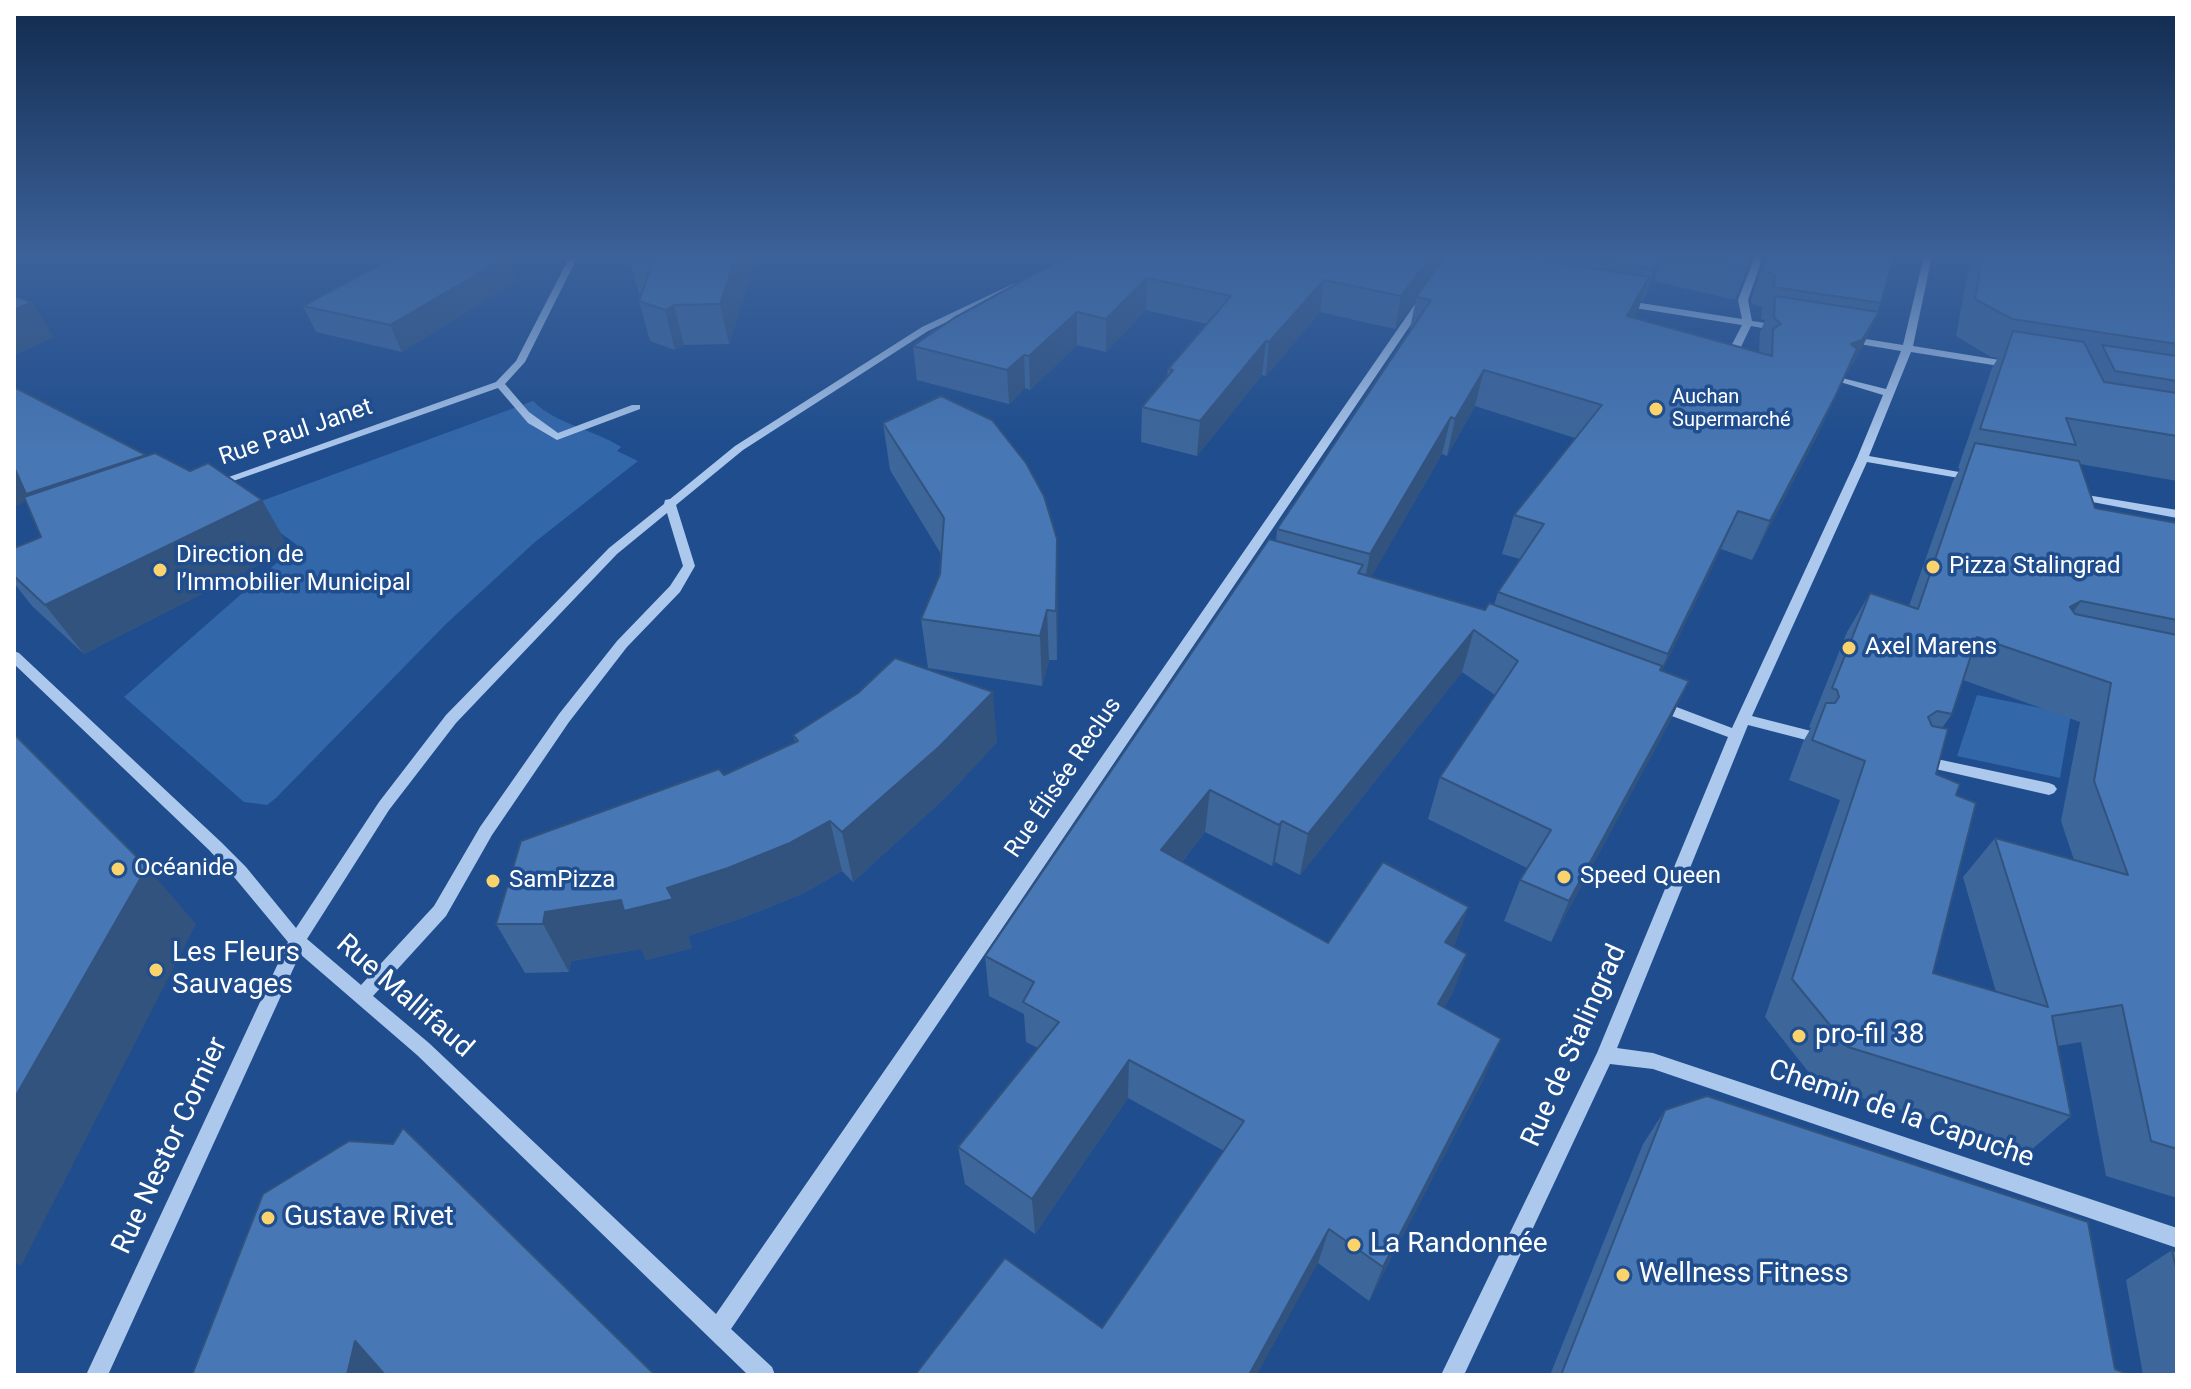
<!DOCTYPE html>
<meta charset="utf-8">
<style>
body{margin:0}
#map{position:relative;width:2191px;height:1389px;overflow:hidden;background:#1f4d8d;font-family:Roboto,sans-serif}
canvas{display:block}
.frame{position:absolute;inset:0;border:16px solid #fff;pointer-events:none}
</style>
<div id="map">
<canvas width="2191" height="1389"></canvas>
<div class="frame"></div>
</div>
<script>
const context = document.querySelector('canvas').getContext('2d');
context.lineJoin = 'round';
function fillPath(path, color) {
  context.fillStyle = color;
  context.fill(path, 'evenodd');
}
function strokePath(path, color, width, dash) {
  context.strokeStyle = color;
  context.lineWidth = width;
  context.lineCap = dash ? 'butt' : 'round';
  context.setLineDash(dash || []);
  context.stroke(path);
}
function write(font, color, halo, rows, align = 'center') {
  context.font = font + ' Roboto,sans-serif';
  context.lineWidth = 7;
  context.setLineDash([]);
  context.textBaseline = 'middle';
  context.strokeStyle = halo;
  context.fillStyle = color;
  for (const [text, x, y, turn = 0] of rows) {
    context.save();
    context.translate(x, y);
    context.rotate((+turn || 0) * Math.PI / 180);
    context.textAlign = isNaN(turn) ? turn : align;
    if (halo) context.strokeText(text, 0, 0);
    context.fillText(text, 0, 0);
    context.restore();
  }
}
const green = new Path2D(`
 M533,401C557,425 593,429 621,447L617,451L638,461L535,542L446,624L276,798L267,805L244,802L124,697L297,545L245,507Z
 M1977,695L2071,714L2060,778L1957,756Z`);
const minor = new Path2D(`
 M570,256H578L525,362L505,384L529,412L558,433L632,405H640V409L557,440L528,423L498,388L219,486L215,487L209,484L496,382L516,361Z
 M1755,256H1763L1748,300L1752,321L1779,325L1784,328L1779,331L1751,326L1739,351L1746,353V357H1738L1728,352L1742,325L1622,306L1617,303L1622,300L1742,319L1738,300Z
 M1924,256H1932L1913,346L2012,362L2017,365L2012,368L1911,352L1869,456L1976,475L1982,478L1976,481L1867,462L1752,716L1811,731L1813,735L1811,739L1806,740L1748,725L1617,1048L1653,1053L2177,1228V1248L1653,1069L1610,1064L1464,1375H1441L1597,1053L1728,737L1653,709L1651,705L1658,700L1732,728L1857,458L1883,395L1837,381L1842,378L1886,389L1901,351L1847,342L1842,339L1847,336L1903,345Z
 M1013,284L1021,286L928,331L743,450L676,505L695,566L680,592L627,647L569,722L492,835L446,916L373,996L429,1043L716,1314L1420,297H1426L1428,299L731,1329L772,1367L775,1375H748L417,1055L300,954L108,1375H86L288,942L234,877L209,850L14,664V651L19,653L221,842L246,867L296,928L379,802L446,715L609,548L664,504L665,500L670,499L735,446L922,327ZM667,513L683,566L670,586L617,641L559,714L480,827L434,906L361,985L307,939L389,810L456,723L617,554Z
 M2075,493L2177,510V518L2071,498L2069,496Z
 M1923,756L2049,783L2054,785L2057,789L2054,793L2049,795L1918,765L1916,761L1918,757Z`);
const wall = new Path2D(`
 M628,256H757L729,344L684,345L675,350L650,341L639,301L642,294H639Z
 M1068,256H1752L1735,300L1654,281L1643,301H1641L1634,318L1759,352L1760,332L1765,320L1761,319L1762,307L1752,304L1751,300L1766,257L1765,256H1894L1881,303L1862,348L1845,376L1818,434L1752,560L1721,549L1662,671L1689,681L1669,723L1551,942L1504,921L1520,880L1527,868L1428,819L1440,777L1495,695L1462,672L1300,875L1275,862L1272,866L1205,832L1182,862L1328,943L1454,947L1467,954L1452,994L1444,1008L1484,1078L1369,1301L1318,1263L1102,1328L1224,1151L1128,1098L1035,1234L965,1184L958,1147L1038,1048L1026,1042L1024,1014L989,996L985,956L1276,541L1277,529L1409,332L1416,300L1395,329L1320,312L1266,376L1262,375L1197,456L1141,442L1142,407L1167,377L1168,369L1207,324L1146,310L1106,352L1077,345L1030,390L1025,388L1009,404L917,380L913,346ZM1475,406L1575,438L1514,515L1502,554L1520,559L1498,592L1494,605L1485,610L1371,577L1442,454L1447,456Z
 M1971,256H2177V481L2080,464L2095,508L2177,523V1198L2106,1176L2081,1042L2058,1046L2071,1116L2030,1151L1818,1084L1765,1017L1840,800L1789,780L1803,742L1811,728L1809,727L1847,632L1870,593L1909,606L1953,481L1960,469L1958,468L1992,368L1998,358L1991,357L1956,336ZM1963,680L2080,722L2061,821L2074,860L1995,838L1963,877L1996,992L1933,973L1956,795L1936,774L1942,728L1952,714Z
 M517,281L402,352L316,332L303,306Z
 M14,387L147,456L290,549L84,654L32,606L14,583V548L41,537L26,501L14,507Z
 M883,423L1058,588L1057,660H1049L1042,686L928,668L921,619L940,574L941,554L890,470Z
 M793,735L997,742L946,797L853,882L842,871L804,893L745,917L688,936L692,948L646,960L641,949L571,961L569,972L525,973L496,924L724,775L795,742Z
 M1665,1110L2115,1369L2130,1375H1550L1643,1144Z
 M2172,1250L2177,1252V1375H2143L2126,1280Z`);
const shadedWall = new Path2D(`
 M508,256L517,281L402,352L390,325Z
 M736,256H757L729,344L720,304Z
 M1431,256H1447L1416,297V300L1395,329L1401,296Z
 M1661,256H1663L1654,281L1643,301L1654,269Z
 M1649,277L1638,311L1615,352L1627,316Z
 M1147,278L1146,310L1106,352V319Z
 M1324,280L1320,312L1266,376L1269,342Z
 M32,302L54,337L14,356V310Z
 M674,305L684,345L675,350L665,310Z
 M1077,312V345L1030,390L1029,356Z
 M1879,312L1862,348L1845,376L1851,344Z
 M1266,341L1262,375L1197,456L1200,421Z
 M1024,355L1025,388L1009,404L1007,370Z
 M1484,370L1475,406L1447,456L1455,419Z
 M1835,397L1818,434L1752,560L1770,521Z
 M1451,417L1442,454L1362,593L1370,554Z
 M146,455L170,493L30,500L14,507V463Z
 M262,500L290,549L84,654L45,605Z
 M1738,511L1721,549L1651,694L1668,654Z
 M1057,539L1058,588L1057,660L1056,611Z
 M2081,601L2053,640L2070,607Z
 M1047,610L1049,660L1042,686L1040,636Z
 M1474,630L1462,672L1300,875L1308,834Z
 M1689,681L1669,723L1551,942L1569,901Z
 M993,692L997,742L946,797L853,882L842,832Z
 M1210,790L1205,832L1159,891L1161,850Z
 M830,821L842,871L804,893L745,917L688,936L692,948L646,960L641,949L571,961L569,972L543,924L545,912L667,888Z
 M1282,821L1275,862L1272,866L1279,825Z
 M147,867L196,924L21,1266L14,1262V1099Z
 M1469,907L1454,947L1445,942Z
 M1467,954L1452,994L1423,1044L1438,1004Z
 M1501,1039L1484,1078L1369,1301L1383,1267Z
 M1129,1060L1128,1098L1035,1234L1032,1199Z
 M1329,1229L1318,1263L1257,1375H1249Z
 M355,1341L396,1375H347Z`);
const building = new Path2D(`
 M396,256H508L390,325L303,306Z
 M655,256H736L720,304L674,305L665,310L639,301Z
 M1068,256H1431L1401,296L1324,280L1269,342L1266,341L1200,421L1142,407L1173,370L1168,369L1231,296L1147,278L1106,319L1077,312L1029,356L1024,355L1007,370L913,346L954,318Z
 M1445,256H1511L1649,277L1627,316L1772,356L1773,329L1781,324L1774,318L1775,296L1879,312L1862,340L1851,344L1857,349L1835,397L1770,521L1738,511L1668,654L1498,592L1544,524L1514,515L1602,405L1484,370L1455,419L1451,417L1370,554L1277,529L1431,300L1416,297Z
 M1568,256H1661L1654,269Z
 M1693,256H1752L1748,268Z
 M1768,256H1894L1881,303L1774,287L1775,275L1765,272L1764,268Z
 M1983,256H2177V344L2012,319L1975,299Z
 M14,296L32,302L14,310Z
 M2013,331L2084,342L2104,382L2177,393V436L2066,418L2076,445L1980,429Z
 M2102,345L2177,356V381L2115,371Z
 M14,387L146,455L26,494L14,467Z
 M941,396L992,420L1026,463L1044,496L1057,539L1056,611L1047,610L1040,636L921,619L940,574L944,518L883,423Z
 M1975,443L2079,461L2095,508L2177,523V620L2081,601L2070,607L2075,614L2177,635V1149L2151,1141L2122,1005L2052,1016L2071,1116L1848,1047L1792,979L1865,761L1812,740L1826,703H1835L1839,697L1837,690L1832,688L1870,593L1918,609ZM1977,637L2111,683L2094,781L2128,875L1995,838L2048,1007L1933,973L1976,803L1956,795L1960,784L1936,774L1948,729L1932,726L1928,717L1937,711L1952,714Z
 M155,453L190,471L208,463L262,500L45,605L14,576V548L41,537L24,497Z
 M1269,539L1363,565L1358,573L1485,610L1489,603L1662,666L1660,670L1689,681L1569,901L1520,880L1551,830L1440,777L1518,661L1474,630L1308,834L1282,821L1279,825L1210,790L1161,850L1328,943L1383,862L1469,907L1445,942L1467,954L1438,1004L1501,1039L1383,1267L1329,1229L1249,1375H915L1005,1258L1102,1328L1244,1121L1129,1060L1032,1199L958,1147L1059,1022L1023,1002L1034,982L985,956Z
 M895,658L993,692L939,747L842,832L830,821L790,843L728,868L667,888L673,899L624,911L621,900L545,912L543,924H496L521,841L719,769L724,775L798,741L793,735L858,693Z
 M14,734L147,867L14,1099Z
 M1707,1096L2088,1222L2115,1369L2130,1375H1561L1665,1110Z
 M403,1128L655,1375H385L355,1341L347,1375H192L263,1194L349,1141L393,1144Z
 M2172,1250L2177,1252V1273Z`);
const markers = [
 [1656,409,8,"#fad36c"],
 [1933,567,8,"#fad36c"],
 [160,570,8,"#fad36c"],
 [1849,648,8,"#fad36c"],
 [118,869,8,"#fad36c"],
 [1564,877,8,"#fad36c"],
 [493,881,8,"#fad36c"],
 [156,970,8,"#fad36c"],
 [1799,1036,8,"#fad36c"],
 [268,1218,8,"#fad36c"],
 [1354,1245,8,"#fad36c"],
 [1623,1275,8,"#fad36c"]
];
const farPoinames = [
 ["Auchan",1672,398],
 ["Supermarché",1672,421]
];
const streetNames = [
 ["Rue Paul Janet",296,433,-19],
 ["Rue Élisée Reclus",1064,778,-56]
];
const poiNames = [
 ["Direction de",176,556],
 ["l’Immobilier Municipal",176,584],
 ["Pizza Stalingrad",1949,567],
 ["Axel Marens",1865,648],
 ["Océanide",134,869],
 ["Speed Queen",1580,877],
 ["SamPizza",509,881]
];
const nearPoinames = [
 ["Les Fleurs",172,954],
 ["Sauvages",172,986],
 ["pro-fil 38",1815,1036],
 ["Gustave Rivet",284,1218],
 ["La Randonnée",1370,1245],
 ["Wellness Fitness",1639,1275]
];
const nearStreetnames = [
 ["Rue Mallifaud",404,997,41],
 ["Rue de Stalingrad",1575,1046,-66],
 ["Chemin de la Capuche",1901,1115,19],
 ["Rue Nestor Cornier",171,1146,-65]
];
fillPath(green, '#3267aa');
fillPath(minor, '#acc8ec');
fillPath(wall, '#3d669b');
fillPath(shadedWall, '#32537e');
fillPath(building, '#4777b4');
strokePath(building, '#32537e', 2);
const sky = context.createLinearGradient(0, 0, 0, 450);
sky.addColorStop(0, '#112a4e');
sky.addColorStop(0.57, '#3c629a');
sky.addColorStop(1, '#3c629a00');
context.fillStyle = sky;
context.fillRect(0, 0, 2191, 450);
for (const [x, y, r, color] of markers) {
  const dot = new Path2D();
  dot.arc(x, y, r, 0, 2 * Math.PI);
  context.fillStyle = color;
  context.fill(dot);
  strokePath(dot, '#1f4d8d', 3);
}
write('20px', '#fff', '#1f4d8d', farPoinames, 'left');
write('24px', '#fff', '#1f4d8d', streetNames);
write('24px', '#fff', '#1f4d8d', poiNames, 'left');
write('28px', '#fff', '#1f4d8d', nearPoinames, 'left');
write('28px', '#fff', '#1f4d8d', nearStreetnames);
</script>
